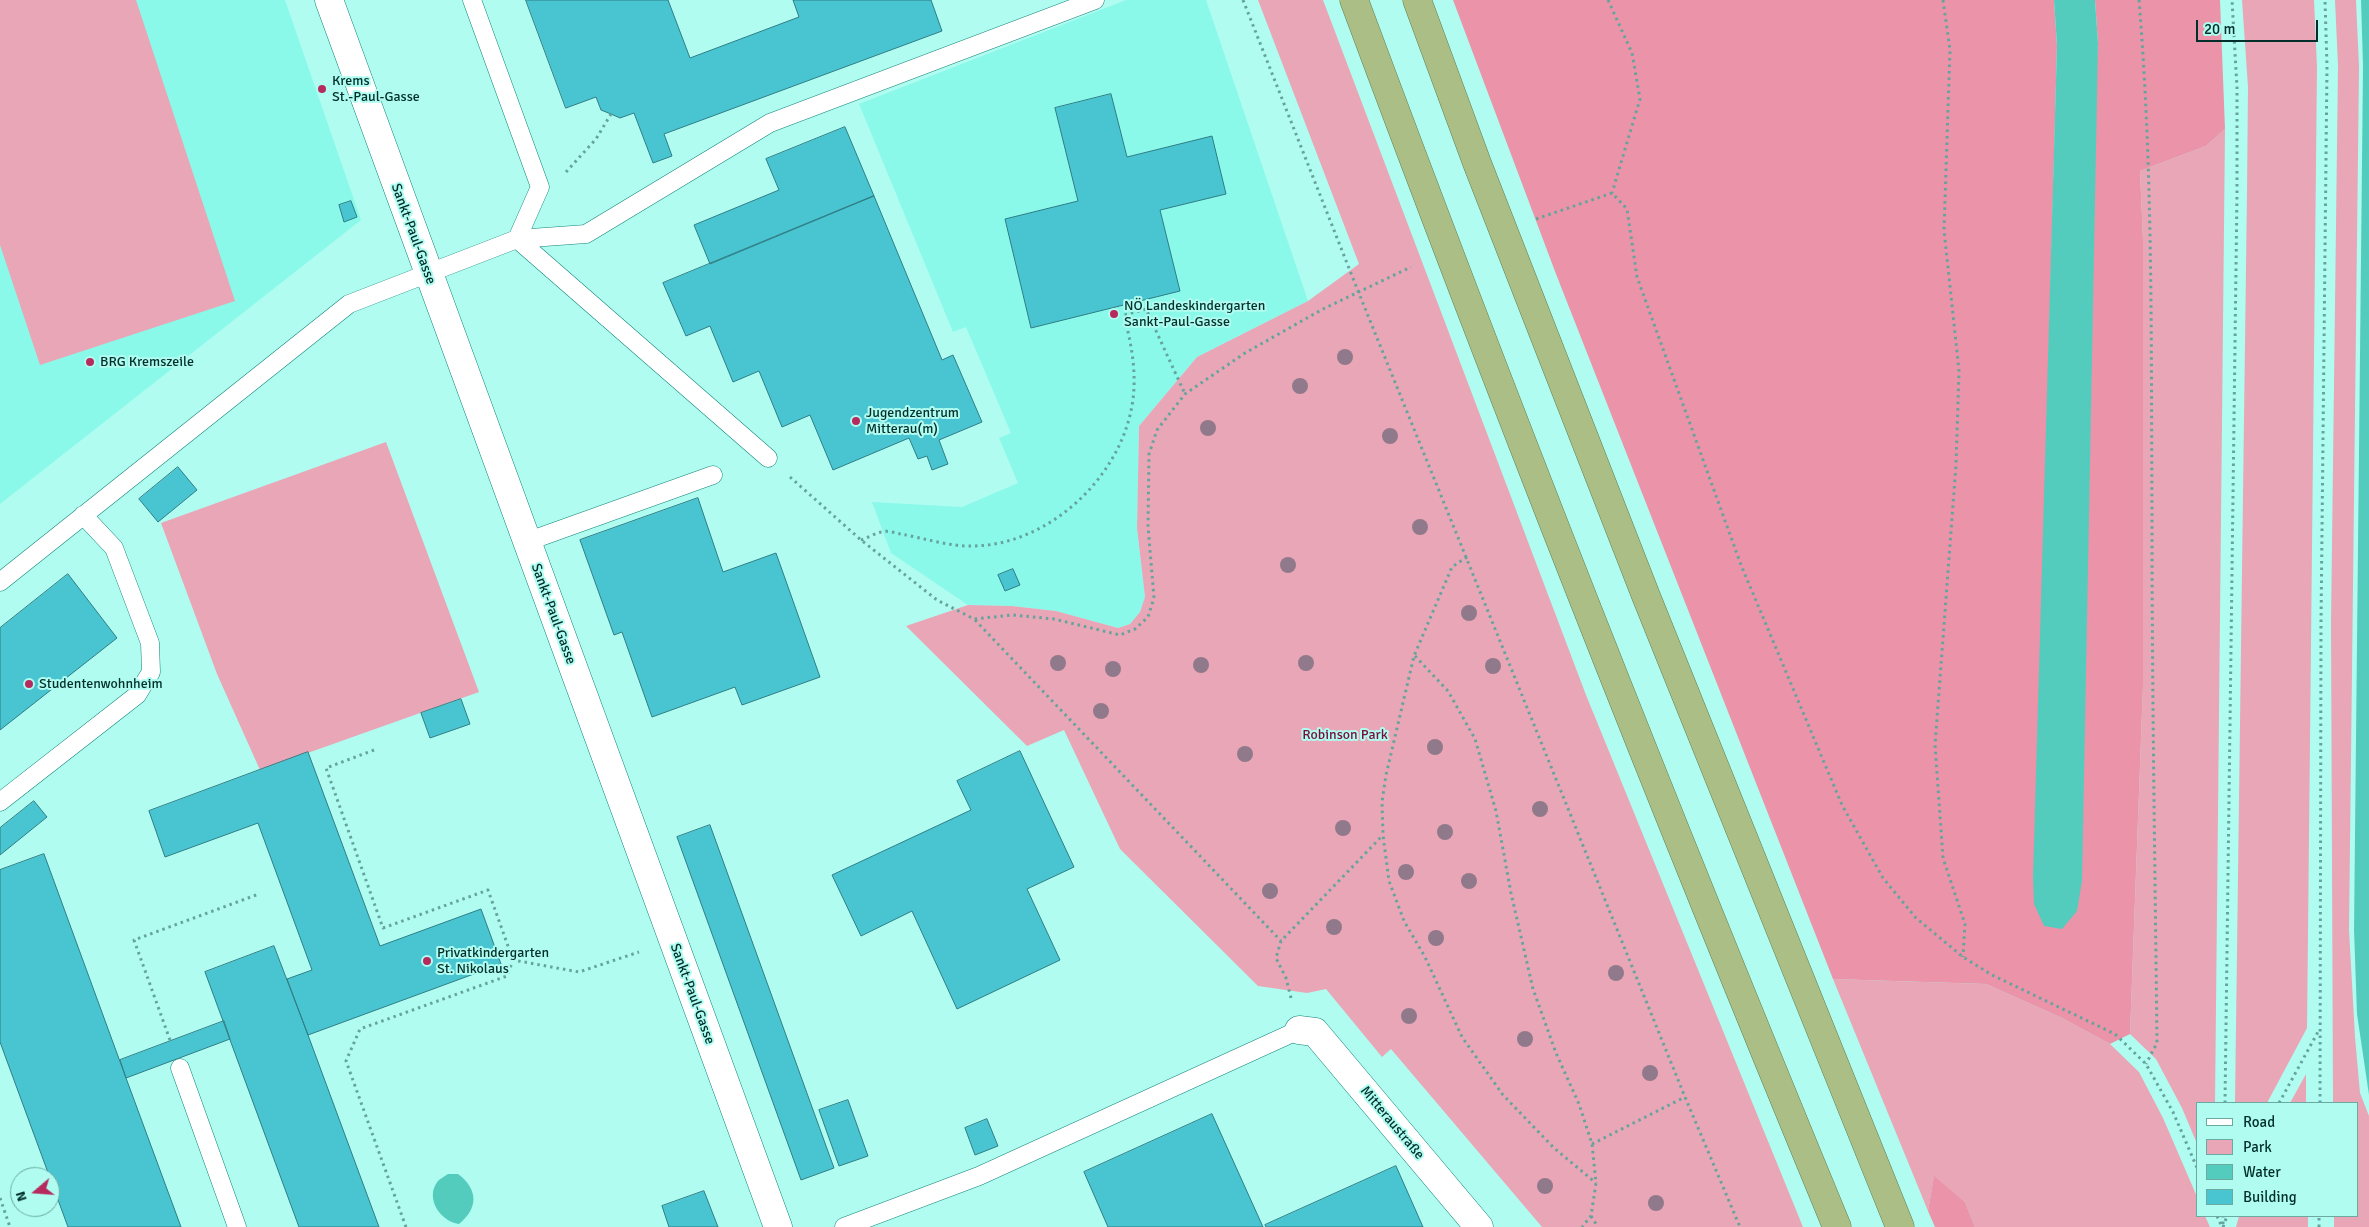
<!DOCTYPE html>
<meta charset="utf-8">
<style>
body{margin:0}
#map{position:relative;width:2369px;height:1227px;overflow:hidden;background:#b0fcf0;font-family:Signika,sans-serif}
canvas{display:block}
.legend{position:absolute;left:2196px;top:1102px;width:162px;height:115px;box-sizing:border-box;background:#b0fcf0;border:1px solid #6aaaa1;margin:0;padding:6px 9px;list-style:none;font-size:15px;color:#022f2b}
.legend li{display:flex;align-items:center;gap:10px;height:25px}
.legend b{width:25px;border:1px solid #6aaaa1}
.north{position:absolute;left:10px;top:1167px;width:50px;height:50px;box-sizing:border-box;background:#b0fcf0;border:1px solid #6aaaa1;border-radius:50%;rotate:252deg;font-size:14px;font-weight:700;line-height:20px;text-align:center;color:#022f2b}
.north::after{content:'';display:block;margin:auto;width:18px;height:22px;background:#b72a5e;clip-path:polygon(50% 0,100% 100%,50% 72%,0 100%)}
.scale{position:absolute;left:2196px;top:20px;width:122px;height:22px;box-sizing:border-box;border:2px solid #022f2b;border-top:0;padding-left:6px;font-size:15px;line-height:18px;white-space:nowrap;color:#022f2b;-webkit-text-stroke:4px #b0fcf0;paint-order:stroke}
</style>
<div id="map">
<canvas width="2369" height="1227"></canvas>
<ul class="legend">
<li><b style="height:6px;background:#fff"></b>Road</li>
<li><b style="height:14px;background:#e9a6b6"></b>Park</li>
<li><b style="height:14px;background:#54ccbd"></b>Water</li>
<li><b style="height:14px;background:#49c5d1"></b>Building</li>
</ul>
<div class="north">N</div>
<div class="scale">20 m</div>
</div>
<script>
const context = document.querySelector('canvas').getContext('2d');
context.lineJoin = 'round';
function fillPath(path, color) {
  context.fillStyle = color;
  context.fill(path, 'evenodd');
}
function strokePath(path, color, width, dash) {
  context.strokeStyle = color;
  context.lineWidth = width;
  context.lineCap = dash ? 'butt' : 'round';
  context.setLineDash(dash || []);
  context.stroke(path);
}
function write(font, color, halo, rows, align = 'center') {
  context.font = font + ' Signika,sans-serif';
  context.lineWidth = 4;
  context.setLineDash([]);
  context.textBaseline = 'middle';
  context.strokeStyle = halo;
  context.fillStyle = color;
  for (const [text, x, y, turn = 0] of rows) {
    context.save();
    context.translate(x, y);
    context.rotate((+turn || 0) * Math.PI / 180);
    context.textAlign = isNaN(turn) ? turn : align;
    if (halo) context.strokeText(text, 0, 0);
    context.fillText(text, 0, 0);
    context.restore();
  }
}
const built = new Path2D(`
 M0,0H285L361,220L0,504Z
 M1126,0H1206L1308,301L1197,357L1139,426L1137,528L1145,597L1140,612L1130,624L1118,628L1056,611L1012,606L968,605L891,553L872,502L962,507L1018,483L999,438L1011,433L966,327L953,332L859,104Z`);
const green = new Path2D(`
 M0,0H136L235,301L40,365L0,245Z
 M1258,0H1323L1586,695L1803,1227H1542L1391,1049L1382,1057L1326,989L1307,993L1258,986L1120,849L1064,730L1027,746L906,626L968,605L1012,606L1056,611L1118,628L1130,624L1140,612L1145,597L1137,528L1139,426L1197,357L1308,301L1359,264Z
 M2242,0H2314L2317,67L2307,1028L2267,1103H2235L2247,192L2248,87Z
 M2335,0H2356L2359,67L2349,930L2355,1037L2360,1093L2369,1116V1227H2334V1216H2358V1103H2333L2331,623L2338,66Z
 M2225,129L2215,1103H2198V1146L2182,1108L2156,1059L2130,1034L2143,685V240L2140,171L2206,146Z
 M386,442L479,692L260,770L217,674L161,523Z
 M1833,979L1986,984L2062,1018L2110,1044L2139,1072L2163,1118L2198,1199V1216H2205L2210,1227H1975L1965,1202L1934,1177L1928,1211Z
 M2306,1074V1103H2290Z
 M2239,1216H2308V1227H2236Z`);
const forest = new Path2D(`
 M1453,0H2054L2057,45L2034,904L2098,43L2095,0H2220L2225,129L2206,146L2140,171L2143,240V685L2130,1034L2110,1044L2062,1018L1986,984L1833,979L1556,274Z
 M1934,1176L1965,1202L1975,1227H1935L1928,1211Z`);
const water = new Path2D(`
 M2054,0H2095L2098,43L2082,881L2077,911L2062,929L2044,926L2034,904L2033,877L2057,45Z
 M2361,0H2369V1095L2357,1014L2354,930L2363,66Z
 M448,1174H458C478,1189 479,1208 459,1224C441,1222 424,1198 438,1181C440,1179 445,1176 448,1174Z`);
const building = new Path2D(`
 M526,0H668L690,58L799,17L793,0H931L942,31L664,134L672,156L653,163L634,113L620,118L611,114L601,110L596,97L566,108Z
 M1111,94L1127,157L1212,136L1226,194L1160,210L1180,291L1031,328L1005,219L1078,201L1055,108Z
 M845,127L874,196L710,264L694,225L779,190L766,159Z
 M874,196L942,360L953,355L982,422L939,440L948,464L932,470L927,456L918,459L909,438L833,470L810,415L782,427L759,371L733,382L710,326L686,336L663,283Z
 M351,201L357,217L344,222L339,205Z
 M178,467L197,490L158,522L139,499Z
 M698,498L723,572L776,553L820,677L742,705L735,687L652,717L622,632L614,635L580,540Z
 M1013,569L1020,585L1005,591L998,575Z
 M68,574L117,638L0,730V628Z
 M461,699L470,724L430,738L421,713Z
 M1020,751L1074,867L1027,889L1060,960L957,1009L912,911L861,936L832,875L971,810L957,781Z
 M308,752L380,946L481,909L501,964L308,1035L287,979L312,970L258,823L165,857L149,811Z
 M34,801L47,817L0,855V828Z
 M710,825L834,1168L801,1180L677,837Z
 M44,854L126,1078L181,1227H68L0,1042V870Z
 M274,946L308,1035L379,1227H299L205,972Z
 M224,1021L230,1039L126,1078L120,1060Z
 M848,1100L868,1156L839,1166L819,1110Z
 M1212,1114L1263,1227H1108L1084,1172Z
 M987,1119L998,1146L975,1155L965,1128Z
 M1396,1166L1423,1227H1266L1265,1225Z
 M704,1191L718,1227H669L662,1206Z`);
const path = new Path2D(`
 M1243,0L1358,291L1685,1097L1740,1227
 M1608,0L1632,53L1640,99L1612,193
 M1943,0L1950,50L1944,230L1959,371L1956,465L1935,745L1943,858L1965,924L1963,957
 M2139,0C2153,171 2151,342 2152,514C2152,690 2155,867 2157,1043L2146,1064
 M566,172L596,139L611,114
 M1536,219L1612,193L1627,209L1637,277L1741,565L1842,805L1883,878L1916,918L1963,957L1992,975L2115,1034L2146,1064L2173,1112L2198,1170
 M790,477L861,540L937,600L974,619L1013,615L1054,619L1120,635L1135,629L1148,617L1154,598L1148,526L1149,454L1157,430L1185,394L1245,353L1323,309L1411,267
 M861,540C868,538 875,533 882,532C888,530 895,533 901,534C923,538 951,547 973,546C1054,545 1131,468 1134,387C1135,362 1130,339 1124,315L1146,309L1185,394
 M1467,557L1452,567L1414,656L1386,775L1382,802L1383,835L1389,881L1404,921L1425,957L1462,1037L1503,1095L1554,1148L1596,1183
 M975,620L1281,941
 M1415,656L1448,691L1475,739L1496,811L1511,893L1533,989L1556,1053L1579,1104L1592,1144L1596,1183L1591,1216L1582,1227
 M374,750L326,768L383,928L488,890L513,960
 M1291,998L1286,978L1276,958L1281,941L1383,835
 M170,1040L134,940L259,894
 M2225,1103L2237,192V88L2232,0
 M2279,1103L2319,1030
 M2320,1103L2321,623L2327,66L2325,0
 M1592,1144L1685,1097
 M0,1198L10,1227
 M1591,1216L1598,1227
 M2217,1216L2222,1227
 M2223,1224V1216
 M406,1227L346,1061L360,1029L507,976L513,960L579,972L639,952
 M2223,1227L2227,1216
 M2319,1227V1216`);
const service = new Path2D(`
 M472,0L540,187L517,239
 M517,239L768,458
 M526,542L713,475
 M0,582L349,304L517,239L586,234L770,123L1095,0
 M0,802L137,695L151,672L150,643L114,548L83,515
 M180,1068L237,1227
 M844,1227L979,1176L1299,1030`);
const minor = new Path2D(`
 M329,0L778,1227
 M1299,1030L1315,1032L1479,1227`);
const trunk = new Path2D(`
 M1354,0C1507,412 1669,821 1837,1227
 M1417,0L1477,163L1646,596L1900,1227`);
const trees = [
 [1345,357],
 [1300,386],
 [1208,428],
 [1390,436],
 [1420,527],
 [1288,565],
 [1469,613],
 [1058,663],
 [1306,663],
 [1201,665],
 [1493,666],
 [1113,669],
 [1101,711],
 [1435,747],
 [1245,754],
 [1540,809],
 [1343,828],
 [1445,832],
 [1406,872],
 [1469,881],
 [1270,891],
 [1334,927],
 [1436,938],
 [1616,973],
 [1409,1016],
 [1525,1039],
 [1650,1073],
 [1545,1186],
 [1656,1203]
];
const markers = [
 [322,89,5,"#b72a5e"],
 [1114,314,5,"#b72a5e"],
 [90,362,5,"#b72a5e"],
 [856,421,5,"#b72a5e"],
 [29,684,5,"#b72a5e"],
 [427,961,5,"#b72a5e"]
];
const poiNames = [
 ["Krems",332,81],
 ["St.-Paul-Gasse",332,97],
 ["NÖ Landeskindergarten",1124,306],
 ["Sankt-Paul-Gasse",1124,322],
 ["BRG Kremszeile",100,362],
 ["Jugendzentrum",866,413],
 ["Mitterau(m)",866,429],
 ["Studentenwohnheim",39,684],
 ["Privatkindergarten",437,953],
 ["St. Nikolaus",437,969]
];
const streetNames = [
 ["Sankt-Paul-Gasse",413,234,70],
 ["Sankt-Paul-Gasse",553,614,70],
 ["Sankt-Paul-Gasse",692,994,70],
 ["Mitteraustraße",1392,1123,50]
];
const parkNames = [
 ["Robinson Park",1345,735]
];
fillPath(built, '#8af9e9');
fillPath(green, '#e9a6b6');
fillPath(forest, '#eb93a9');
fillPath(water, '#54ccbd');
fillPath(building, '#49c5d1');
strokePath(building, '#2f7e85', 1);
strokePath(service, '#128579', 19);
strokePath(minor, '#128579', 29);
strokePath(trunk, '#628153', 29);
strokePath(path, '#65a49c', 3, [2.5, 4]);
strokePath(service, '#fff', 18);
strokePath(minor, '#fff', 28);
strokePath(trunk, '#abbe86', 28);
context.fillStyle = '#90798b';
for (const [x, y] of trees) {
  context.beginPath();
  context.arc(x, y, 8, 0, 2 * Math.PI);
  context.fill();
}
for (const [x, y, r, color] of markers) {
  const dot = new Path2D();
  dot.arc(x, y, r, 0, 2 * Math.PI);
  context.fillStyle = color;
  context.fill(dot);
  strokePath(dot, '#b0fcf0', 2);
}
write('14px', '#022f2b', '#b0fcf0', poiNames, 'left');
write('14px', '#022f2b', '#b0fcf0', streetNames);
write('14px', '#760e38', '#b0fcf0', parkNames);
</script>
